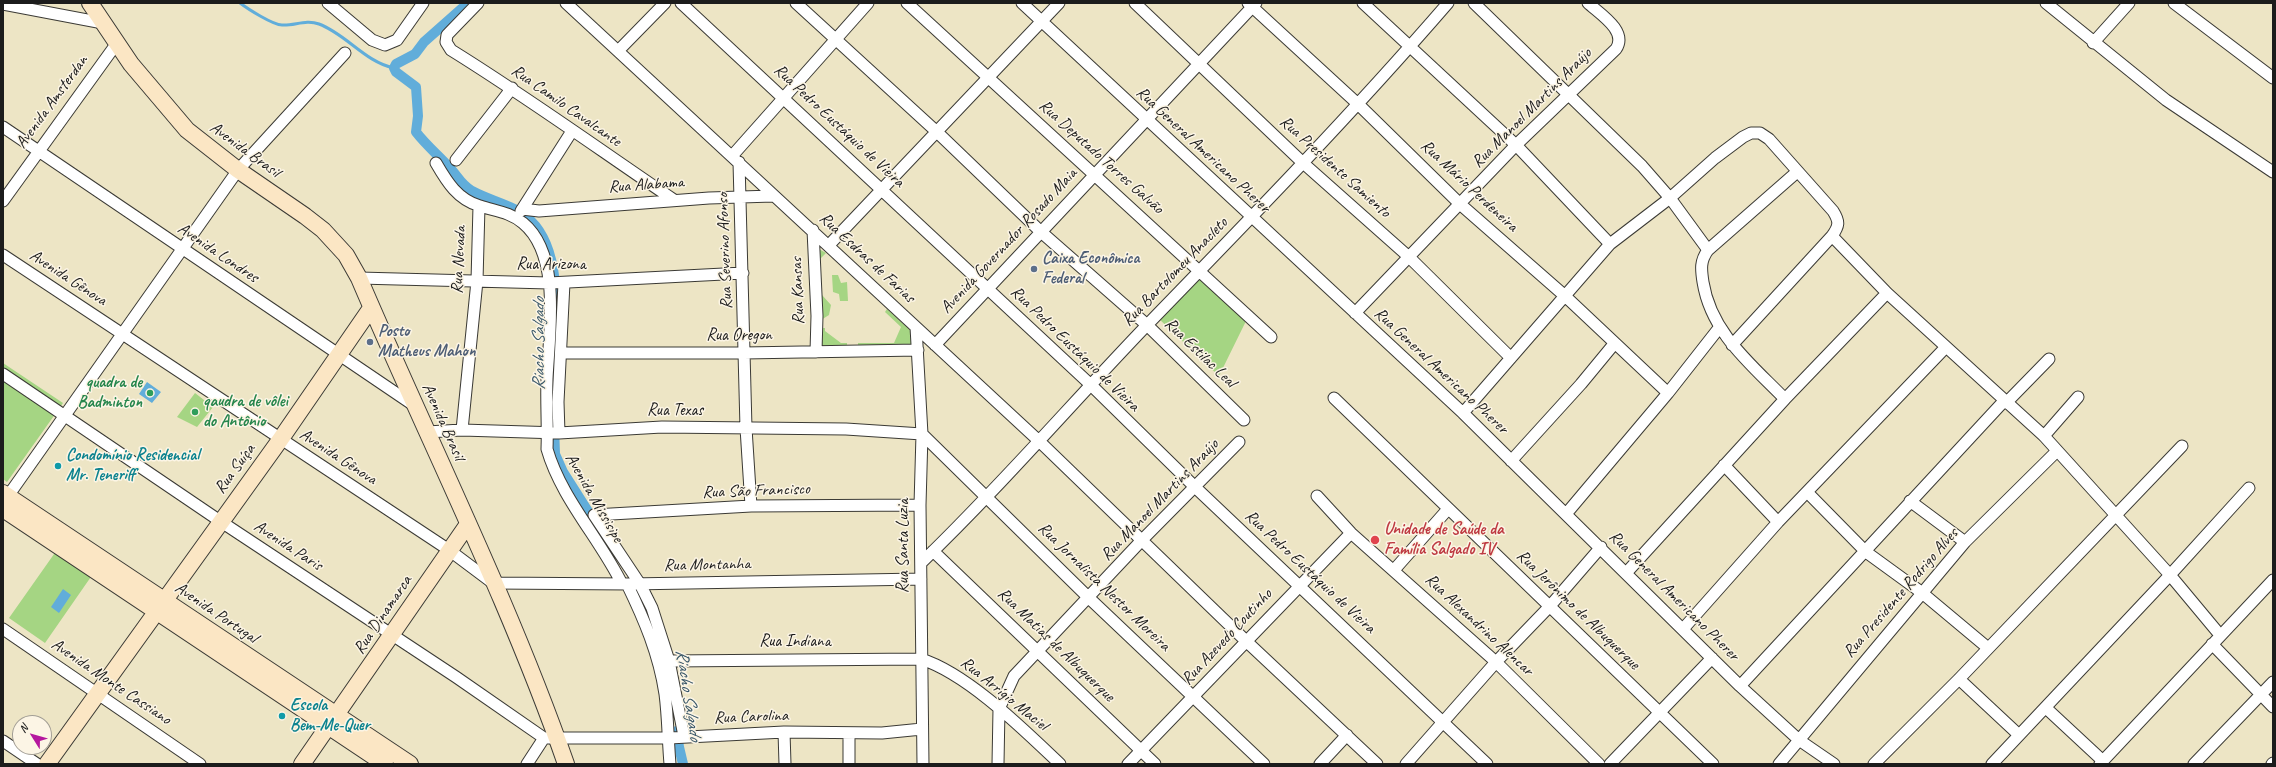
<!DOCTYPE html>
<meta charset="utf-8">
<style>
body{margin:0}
#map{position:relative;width:2276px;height:767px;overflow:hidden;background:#ede5c5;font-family:Caveat,sans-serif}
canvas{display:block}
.frame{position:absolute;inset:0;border:4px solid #1c1c1c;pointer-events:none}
.north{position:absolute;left:12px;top:715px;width:40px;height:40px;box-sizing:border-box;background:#fcf5e5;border:1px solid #a29e95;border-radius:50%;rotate:307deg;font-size:11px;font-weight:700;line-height:16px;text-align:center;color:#1c1c1c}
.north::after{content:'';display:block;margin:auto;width:14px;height:18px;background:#b5179e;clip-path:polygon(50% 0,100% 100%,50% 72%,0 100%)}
</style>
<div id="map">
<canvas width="2276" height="767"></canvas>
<div class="frame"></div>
<div class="north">N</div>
</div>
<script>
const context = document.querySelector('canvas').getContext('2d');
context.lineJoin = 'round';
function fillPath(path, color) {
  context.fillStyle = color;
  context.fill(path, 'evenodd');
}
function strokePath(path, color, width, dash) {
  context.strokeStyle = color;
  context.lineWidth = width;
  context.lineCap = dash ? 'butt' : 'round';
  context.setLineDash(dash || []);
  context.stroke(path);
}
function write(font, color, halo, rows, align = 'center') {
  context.font = font + ' Caveat,sans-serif';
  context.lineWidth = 3;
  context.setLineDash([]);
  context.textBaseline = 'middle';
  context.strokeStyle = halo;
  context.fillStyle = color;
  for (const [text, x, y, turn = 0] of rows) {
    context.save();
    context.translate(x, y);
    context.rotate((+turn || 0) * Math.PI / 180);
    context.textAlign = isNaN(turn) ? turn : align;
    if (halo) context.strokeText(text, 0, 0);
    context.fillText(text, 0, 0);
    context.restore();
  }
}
const green = new Path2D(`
 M819,249L826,253L820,259L822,295L831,305L829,315L821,320Z
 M832,275H838L841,283L847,282L848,301H840L839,294L833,292Z
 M1201,278L1246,321L1219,376L1158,318Z
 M887,309L910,330L913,346L858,347V343H894L901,327L885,312Z
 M821,328H825V331L841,343H847V346L821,347Z
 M3,363L63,403L7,482L3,479Z
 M195,393L213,407L197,427L177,417Z
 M59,547L95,571L45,643L9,618Z`);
const water = new Path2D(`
 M147,382L161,392L152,403L139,394Z
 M63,589L71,595L59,613L51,607Z`);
const stream = new Path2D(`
 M240,3C248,9 273,25 282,25C294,26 306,19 319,24C346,34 365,62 394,68`);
const canal = new Path2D(`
 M468,3L424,42L415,54L396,64L394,68L396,72L416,87L418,116L416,132C426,145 438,155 449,167C458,176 460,184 472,191C492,202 515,205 531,221C563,252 556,321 555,361
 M554,425L555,454L563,472L596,524
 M677,731L679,747L683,764`);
const street = new Path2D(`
 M328,3L372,40L385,45L397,40L423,3
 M478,3L447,35L446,42L451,50C527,97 600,150 674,200
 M566,3L1039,441L1246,641L1377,764
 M681,3L1092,386L1196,488L1487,764
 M796,3L938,133L1040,231L1147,325L1244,420
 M907,3L1271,337
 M1022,3L1463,413L1740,686L1799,740L1834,764
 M1135,3L1302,162L1409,257L1511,358
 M1248,3L1359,105L1460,204L1565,296L1668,393
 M1363,3L1516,145L1610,244
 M1474,3L1642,166L1670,198L1708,250
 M2046,3L2166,100L2273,172
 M2174,3L2273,78
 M3,4L103,23
 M2093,43L2129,3
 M618,51L665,3
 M3,127L415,406
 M732,156L868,3
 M456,160L512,88
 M739,162L746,428L751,506
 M436,163C447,182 458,200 480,206C495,211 510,212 523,223C562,255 549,334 547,379C546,403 548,426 547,449C561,498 600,539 622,584
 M3,201L117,43
 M522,209L539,211L709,198L773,196
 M521,211L572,131
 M813,230L817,316L816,352
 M1832,236L1887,293L2044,436L2170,575L2220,635
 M829,245L1059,3
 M3,255L449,550L493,583L630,584L921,579
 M359,278L549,283L743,273
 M1355,313L1516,145L1616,49C1628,31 1600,14 1588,3
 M916,327L922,434L920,505L923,764
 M935,345L1256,3
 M561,353H744L918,350
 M3,374L220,521L456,677L544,738H669L784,732L882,733L922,729
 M1334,398L1713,764
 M1785,399C1751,364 1711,333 1703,282C1701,269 1700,261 1708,250L1797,172
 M2006,403L2049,359
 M1463,413L1610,244L1670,198L1715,158L1743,137L1751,133H1760L1769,139L1833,211C1840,222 1839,226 1832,236L1732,345
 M462,430L477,281L479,206
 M427,432L462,430L559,433L662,427L846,429L922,434L1089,598L1264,764
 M559,433L558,402L564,283
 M2044,436L2078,397
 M1511,461L1581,384L1614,344
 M1724,465L1778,522
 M1807,492L1866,552L1921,592L1988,648
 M8,496L238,170L345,53
 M1317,496L1351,533L1496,662L1599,764
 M1910,501L1965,542
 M1566,514L1668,393L1719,328
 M933,551L1155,764
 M922,562C1001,486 1072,403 1148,324C1250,219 1352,114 1448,3
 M1394,570L1448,509
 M1627,572L1785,399L1887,293
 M627,584C644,619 659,654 665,694C668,717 668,741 670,764
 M3,629L200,764
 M1683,629L1778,522L1946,347
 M2212,644L2273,707
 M669,661L921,659C968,674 1024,730 1060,764
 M1959,679L2019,735
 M1740,686L2004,401
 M2046,708L2103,761
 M784,732L785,764
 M849,733V764
 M684,736L669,661L652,608L640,584L594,515L751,506L920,505
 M3,741L37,764
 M527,764L544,738
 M998,764L999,709L1014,676L1142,540L1239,442
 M1128,764L1351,533
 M1320,764L1347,735
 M1406,764L1496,662L1550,606L1601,547
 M1610,764L1712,658
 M1779,764L1965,542L2057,451
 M1874,764L1959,679L2182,446
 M1992,764L2170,575L2249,488
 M2100,764L2273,580
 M2194,764L2273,682
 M2272,764L2273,763`);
const secondary = new Path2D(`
 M90,3L131,64L187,130L238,170L305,216L323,230L346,255L359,278C428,440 508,598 566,764
 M3,493L410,764
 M3,509L385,764
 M47,764L280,440L371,308
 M302,764L468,524`);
const markers = [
 [1034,269,4,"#5c6f8a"],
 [370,342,4,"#5c6f8a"],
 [150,393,4,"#2e9e5b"],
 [195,412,4,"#2e9e5b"],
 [58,466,4,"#0f9aa8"],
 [1375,540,5,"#e0444e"],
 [282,716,4,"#0f9aa8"]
];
const streetNames = [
 ["Avenida Amsterdan",52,102,-54],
 ["Rua Camilo Cavalcante",566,106,35],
 ["Rua Manoel Martins Araújo",1532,108,-45],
 ["Rua Pedro Eustáquio de Vieira",839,126,43],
 ["Avenida Brasil",245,150,36],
 ["Rua General Americano Pherer",1203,150,43],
 ["Rua Deputado Torres Galvão",1101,157,42],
 ["Rua Presidente Samiento",1335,167,42],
 ["Rua Alabama",646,185,-4],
 ["Rua Mário Perdeneira",1469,186,43],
 ["Avenida Governador Rosado Maia",1009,241,-47],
 ["Rua Severino Afonso",725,251,-92],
 ["Avenida Londres",218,253,34],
 ["Rua Esdras de Farias",867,258,43],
 ["Rua Nevada",459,260,-87],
 ["Rua Arizona",551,265],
 ["Rua Bartolomeu Anacleto",1175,272,-46],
 ["Avenida Gênova",68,278,33],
 ["Rua Kansas",798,291,-92],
 ["Rua Oregon",739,336],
 ["Rua Pedro Eustáquio de Vieira",1075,349,44],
 ["Rua Estilac Leal",1200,353,44],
 ["Rua General Americano Pherer",1441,371,43],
 ["Rua Texas",675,411],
 ["Avenida Brasil",443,422,66],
 ["Avenida Gênova",338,457,33],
 ["Rua Suíça",235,469,-54],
 ["Rua São Francisco",756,491,-2],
 ["Avenida Missisipe",594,498,60],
 ["Rua Manoel Martins Araújo",1160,500,-46],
 ["Avenida Paris",288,546,33],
 ["Rua Santa Luzia",904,546,-90],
 ["Rua Montanha",707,565,-1],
 ["Rua Pedro Eustáquio de Vieira",1310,572,43],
 ["Rua Jornalista Nestor Moreira",1104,587,44],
 ["Rua Presidente Rodrigo Alves",1901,593,-49],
 ["Rua General Americano Pherer",1674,596,45],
 ["Rua Jerônimo de Albuquerque",1578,610,44],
 ["Avenida Portugal",216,613,34],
 ["Rua Dinamarca",383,615,-56],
 ["Rua Alexandrino Alencar",1479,625,43],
 ["Rua Azevedo Coutinho",1227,637,-47],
 ["Rua Indiana",795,642],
 ["Rua Matias de Albuquerque",1056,645,44],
 ["Avenida Monte Cassiano",111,682,34],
 ["Rua Arrígio Maciel",1004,694,39],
 ["Rua Carolina",751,717,-2]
];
const serviceNames = [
 ["Caixa Econômica",1042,259],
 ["Federal",1042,279],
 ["Posto",378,332],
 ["Matheus Mahon",378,352]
];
const leisureNames = [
 ["quadra de",142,383],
 ["Badminton",142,403],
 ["qaudra de vôlei",203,402,"left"],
 ["do Antônio",203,422,"left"]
];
const cultureNames = [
 ["Condomínio Residencial",66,456],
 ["Mr. Teneriff",66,476],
 ["Escola",290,706],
 ["Bem-Me-Quer",290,726]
];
const healthNames = [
 ["Unidade de Saúde da",1384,530],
 ["Família Salgado IV",1384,550]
];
const waterNames = [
 ["Riacho Salgado",539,344,-90],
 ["Riacho Salgado",688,695,81]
];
fillPath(green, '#a5d583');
fillPath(water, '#61adda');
strokePath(stream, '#61adda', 3);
strokePath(canal, '#61adda', 10);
strokePath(street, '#3b3a35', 13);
strokePath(secondary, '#3b3a35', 18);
strokePath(street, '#fff', 11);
strokePath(secondary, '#fbe6c4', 16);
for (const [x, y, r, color] of markers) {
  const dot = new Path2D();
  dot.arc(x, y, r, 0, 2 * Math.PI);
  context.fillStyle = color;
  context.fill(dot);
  strokePath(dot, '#fcf5e5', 1.5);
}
write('17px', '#1c1c1c', '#fcf5e5', streetNames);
write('bold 17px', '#4e5e75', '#fcf5e5', serviceNames, 'left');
write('bold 17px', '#27864d', '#fcf5e5', leisureNames, 'right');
write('bold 17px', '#0d838f', '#fcf5e5', cultureNames, 'left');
write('bold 17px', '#be3a42', '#fcf5e5', healthNames, 'left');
write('italic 18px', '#385668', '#fcf5e5', waterNames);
</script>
